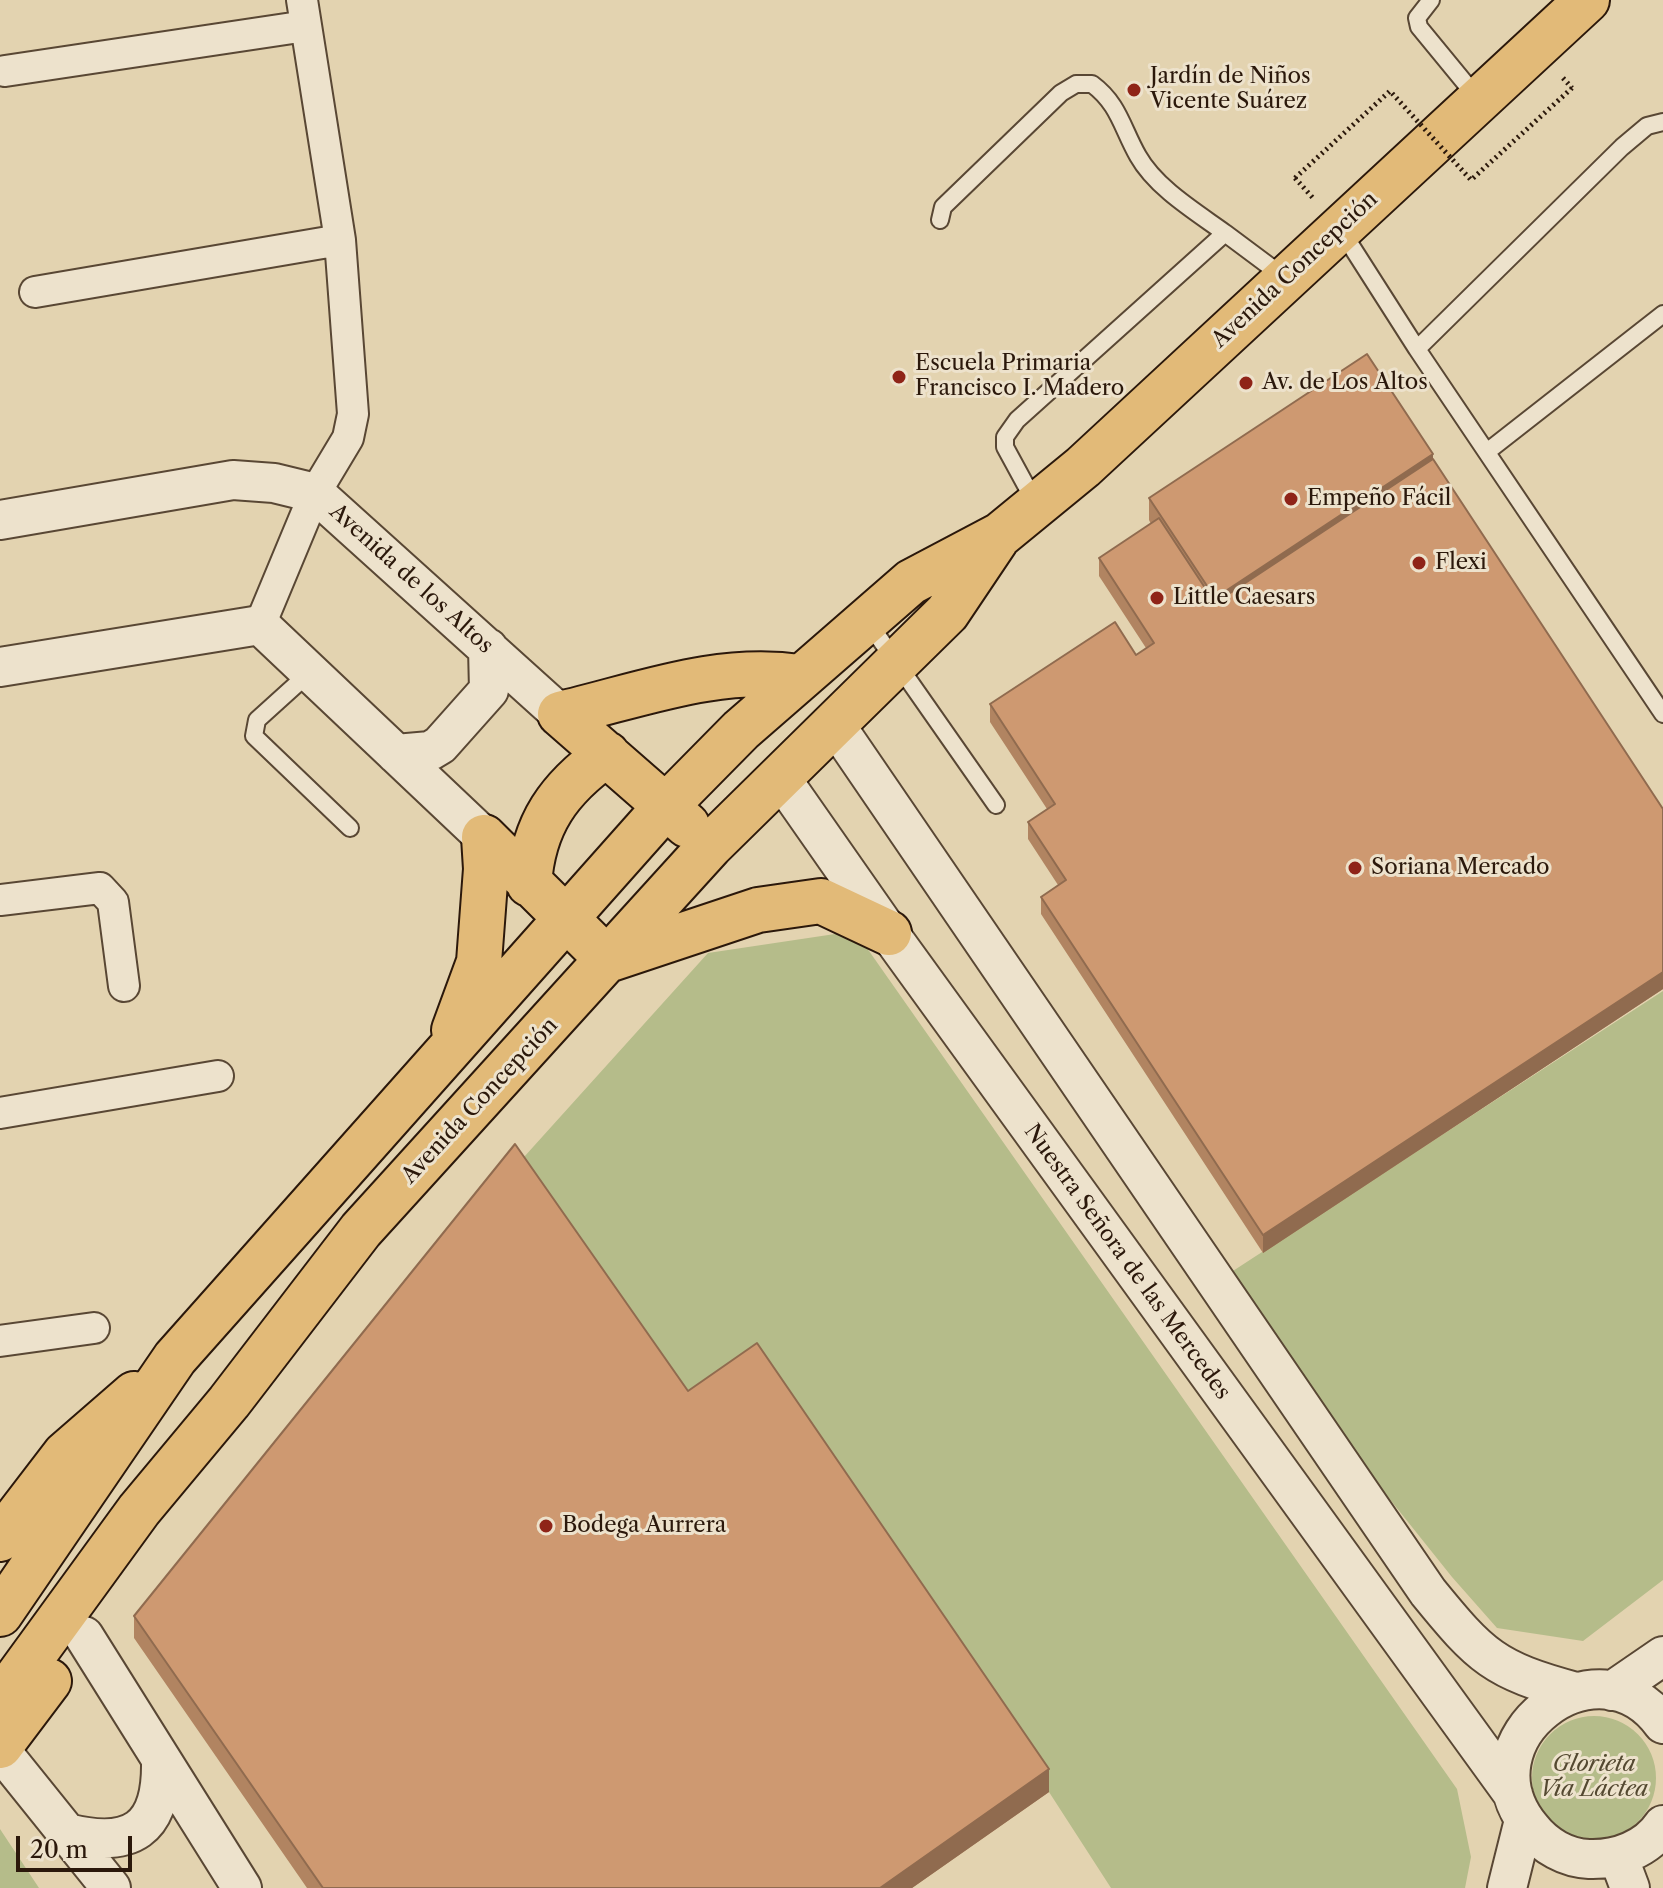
<!DOCTYPE html>
<meta charset="utf-8">
<style>
body{margin:0}
#map{position:relative;width:1663px;height:1888px;overflow:hidden;background:#e3d3b0;font-family:"Libre Caslon Text",serif}
canvas{display:block}
.scale{position:absolute;left:16px;top:1836px;width:116px;height:36px;box-sizing:border-box;border:4px solid #2b180b;border-top:0;padding-left:10px;font-size:24px;line-height:28px;white-space:nowrap;color:#2b180b;-webkit-text-stroke:6px #ede2cc;paint-order:stroke}
</style>
<div id="map">
<canvas width="1663" height="1888"></canvas>
<div class="scale">20 m</div>
</div>
<script>
const context = document.querySelector('canvas').getContext('2d');
context.lineJoin = 'round';
function fillPath(path, color) {
  context.fillStyle = color;
  context.fill(path, 'evenodd');
}
function strokePath(path, color, width, dash) {
  context.strokeStyle = color;
  context.lineWidth = width;
  context.lineCap = dash ? 'butt' : 'round';
  context.setLineDash(dash || []);
  context.stroke(path);
}
function write(font, color, halo, rows, align = 'center') {
  context.font = font + ' "Libre Caslon Text",serif';
  context.lineWidth = 6;
  context.setLineDash([]);
  context.textBaseline = 'middle';
  context.strokeStyle = halo;
  context.fillStyle = color;
  for (const [text, x, y, turn = 0] of rows) {
    context.save();
    context.translate(x, y);
    context.rotate((+turn || 0) * Math.PI / 180);
    context.textAlign = isNaN(turn) ? turn : align;
    if (halo) context.strokeText(text, 0, 0);
    context.fillText(text, 0, 0);
    context.restore();
  }
}
const green = new Path2D(`
 M855,931L1457,1789L1471,1857L1465,1888H1111L1049,1792L688,1414L515,1167L708,953Z
 M1663,991V1580L1583,1641L1497,1628L1452,1577L1216,1282Z
 M1532 1778a62 62 0 1 1 124 0a62 62 0 1 1-124 0Z
 M0,1829L39,1888H0Z`);
const path = new Path2D(`
 M1563,78L1572,88
 M1295,178L1313,198`);
const service = new Path2D(`
 M1431,0L1417,18L1419,27L1479,100
 M940,220L943,207L1061,93L1076,84H1092C1119,104 1122,128 1138,156C1156,188 1196,212 1225,233
 M1341,230L1417,349L1663,714
 M1417,349L1622,147L1647,126L1663,122
 M1488,451L1663,314
 M1036,504L1005,447V437L1017,420L1225,233L1284,277
 M868,622L996,805
 M309,673L257,720L254,736L350,828`);
const minor = new Path2D(`
 M5,71L306,26
 M35,292L340,240
 M260,625L315,493L348,438L353,414L340,240L302,0
 M0,900L100,888L113,902L124,986
 M0,1113L218,1076
 M0,1341L94,1328`);
const tertiary = new Path2D(`
 M0,520L233,480L274,483L315,493L560,714
 M0,667L260,625L484,837
 M834,723L1428,1592C1481,1657 1494,1670 1576,1692
 M396,754L430,751L440,745L489,690L488,648
 M780,777L889,933L1513,1794
 M84,1636L242,1888
 M1612,1691L1663,1656
 M1663,1724C1598,1633 1458,1740 1531,1828C1545,1846 1566,1858 1589,1859C1617,1860 1647,1849 1663,1825
 M0,1750L111,1888
 M67,1833C131,1849 162,1830 161,1762
 M1618,1856L1630,1888
 M1507,1888L1524,1820`);
const primary = new Path2D(`
 M560,714C641,695 716,665 800,677
 M560,714L687,825
 M484,837L608,960L758,910L821,901L889,933
 M529,884C533,824 559,788 607,754
 M454,1030L479,962L486,869L484,837
 M0,1539L65,1454L134,1394
 M0,1614L175,1358L666,806L741,730L911,582L1000,535L1083,467L1587,0
 M0,1701L139,1510L229,1402L361,1230L710,846L947,613L996,540
 M0,1746L49,1681`);
const pathBridge = new Path2D(`
 M1295,178L1390,91L1471,180L1572,88`);
const wall = new Path2D(`
 M1433,459L1663,809V989L1263,1253L1041,914V897L1058,885L1028,839V822L1047,809L990,722V704L1136,655L1146,648L1099,576V558L1151,524L1149,520V498Z
 M688,1391L1049,1792L912,1888H307L134,1638V1616Z`);
const shadedWall = new Path2D(`
 M1433,454V477L1215,620V598Z
 M1663,972V989L1263,1253V1235Z
 M1049,1769V1792L912,1888H880Z`);
const building = new Path2D(`
 M1367,354L1433,454L1215,598L1149,498Z
 M1433,459L1663,809V972L1263,1235L1041,897L1066,880L1028,822L1055,804L990,704L1115,622L1136,655L1154,643L1099,558L1159,518L1215,603Z
 M515,1144L688,1391L757,1343L1049,1769L880,1888H323L134,1616Z`);
const markers = [
 [1134,90,8,"#8f2418"],
 [899,377,8,"#8f2418"],
 [1246,383,8,"#8f2418"],
 [1291,499,8,"#8f2418"],
 [1419,563,8,"#8f2418"],
 [1157,598,8,"#8f2418"],
 [1355,868,8,"#8f2418"],
 [546,1526,8,"#8f2418"]
];
const poiNames = [
 ["Jardín de Niños",1150,77],
 ["Vicente Suárez",1150,102],
 ["Escuela Primaria",915,364],
 ["Francisco I. Madero",915,389],
 ["Av. de Los Altos",1262,383],
 ["Empeño Fácil",1307,499],
 ["Flexi",1435,563],
 ["Little Caesars",1173,598],
 ["Soriana Mercado",1371,868],
 ["Bodega Aurrera",562,1526]
];
const streetNames = [
 ["Avenida Concepción",1295,270,-43],
 ["Avenida de los Altos",411,579,42],
 ["Avenida Concepción",480,1101,-47],
 ["Nuestra Señora de las Mercedes",1127,1262,54]
];
const parkNames = [
 ["Glorieta",1594,1765],
 ["Vía Láctea",1594,1790]
];
fillPath(green, '#b5bc8a');
strokePath(service, '#594734', 20);
strokePath(minor, '#594734', 34);
strokePath(tertiary, '#594734', 42);
strokePath(primary, '#2b180b', 48);
strokePath(path, '#2b180b', 5, [2, 4]);
strokePath(service, '#ede2cc', 16);
strokePath(minor, '#ede2cc', 30);
strokePath(tertiary, '#ede2cc', 38);
strokePath(primary, '#e2ba78', 44);
strokePath(pathBridge, '#2b180b', 5, [2, 4]);
fillPath(wall, '#b18461');
fillPath(shadedWall, '#906b4f');
fillPath(building, '#ce9971');
strokePath(building, '#906b4f', 2);
for (const [x, y, r, color] of markers) {
  const dot = new Path2D();
  dot.arc(x, y, r, 0, 2 * Math.PI);
  context.fillStyle = color;
  context.fill(dot);
  strokePath(dot, '#ede2cc', 3);
}
write('22px', '#2b180b', '#ede2cc', poiNames, 'left');
write('22px', '#2b180b', '#ede2cc', streetNames);
write('italic 22px', '#544931', '#ede2cc', parkNames);
</script>
